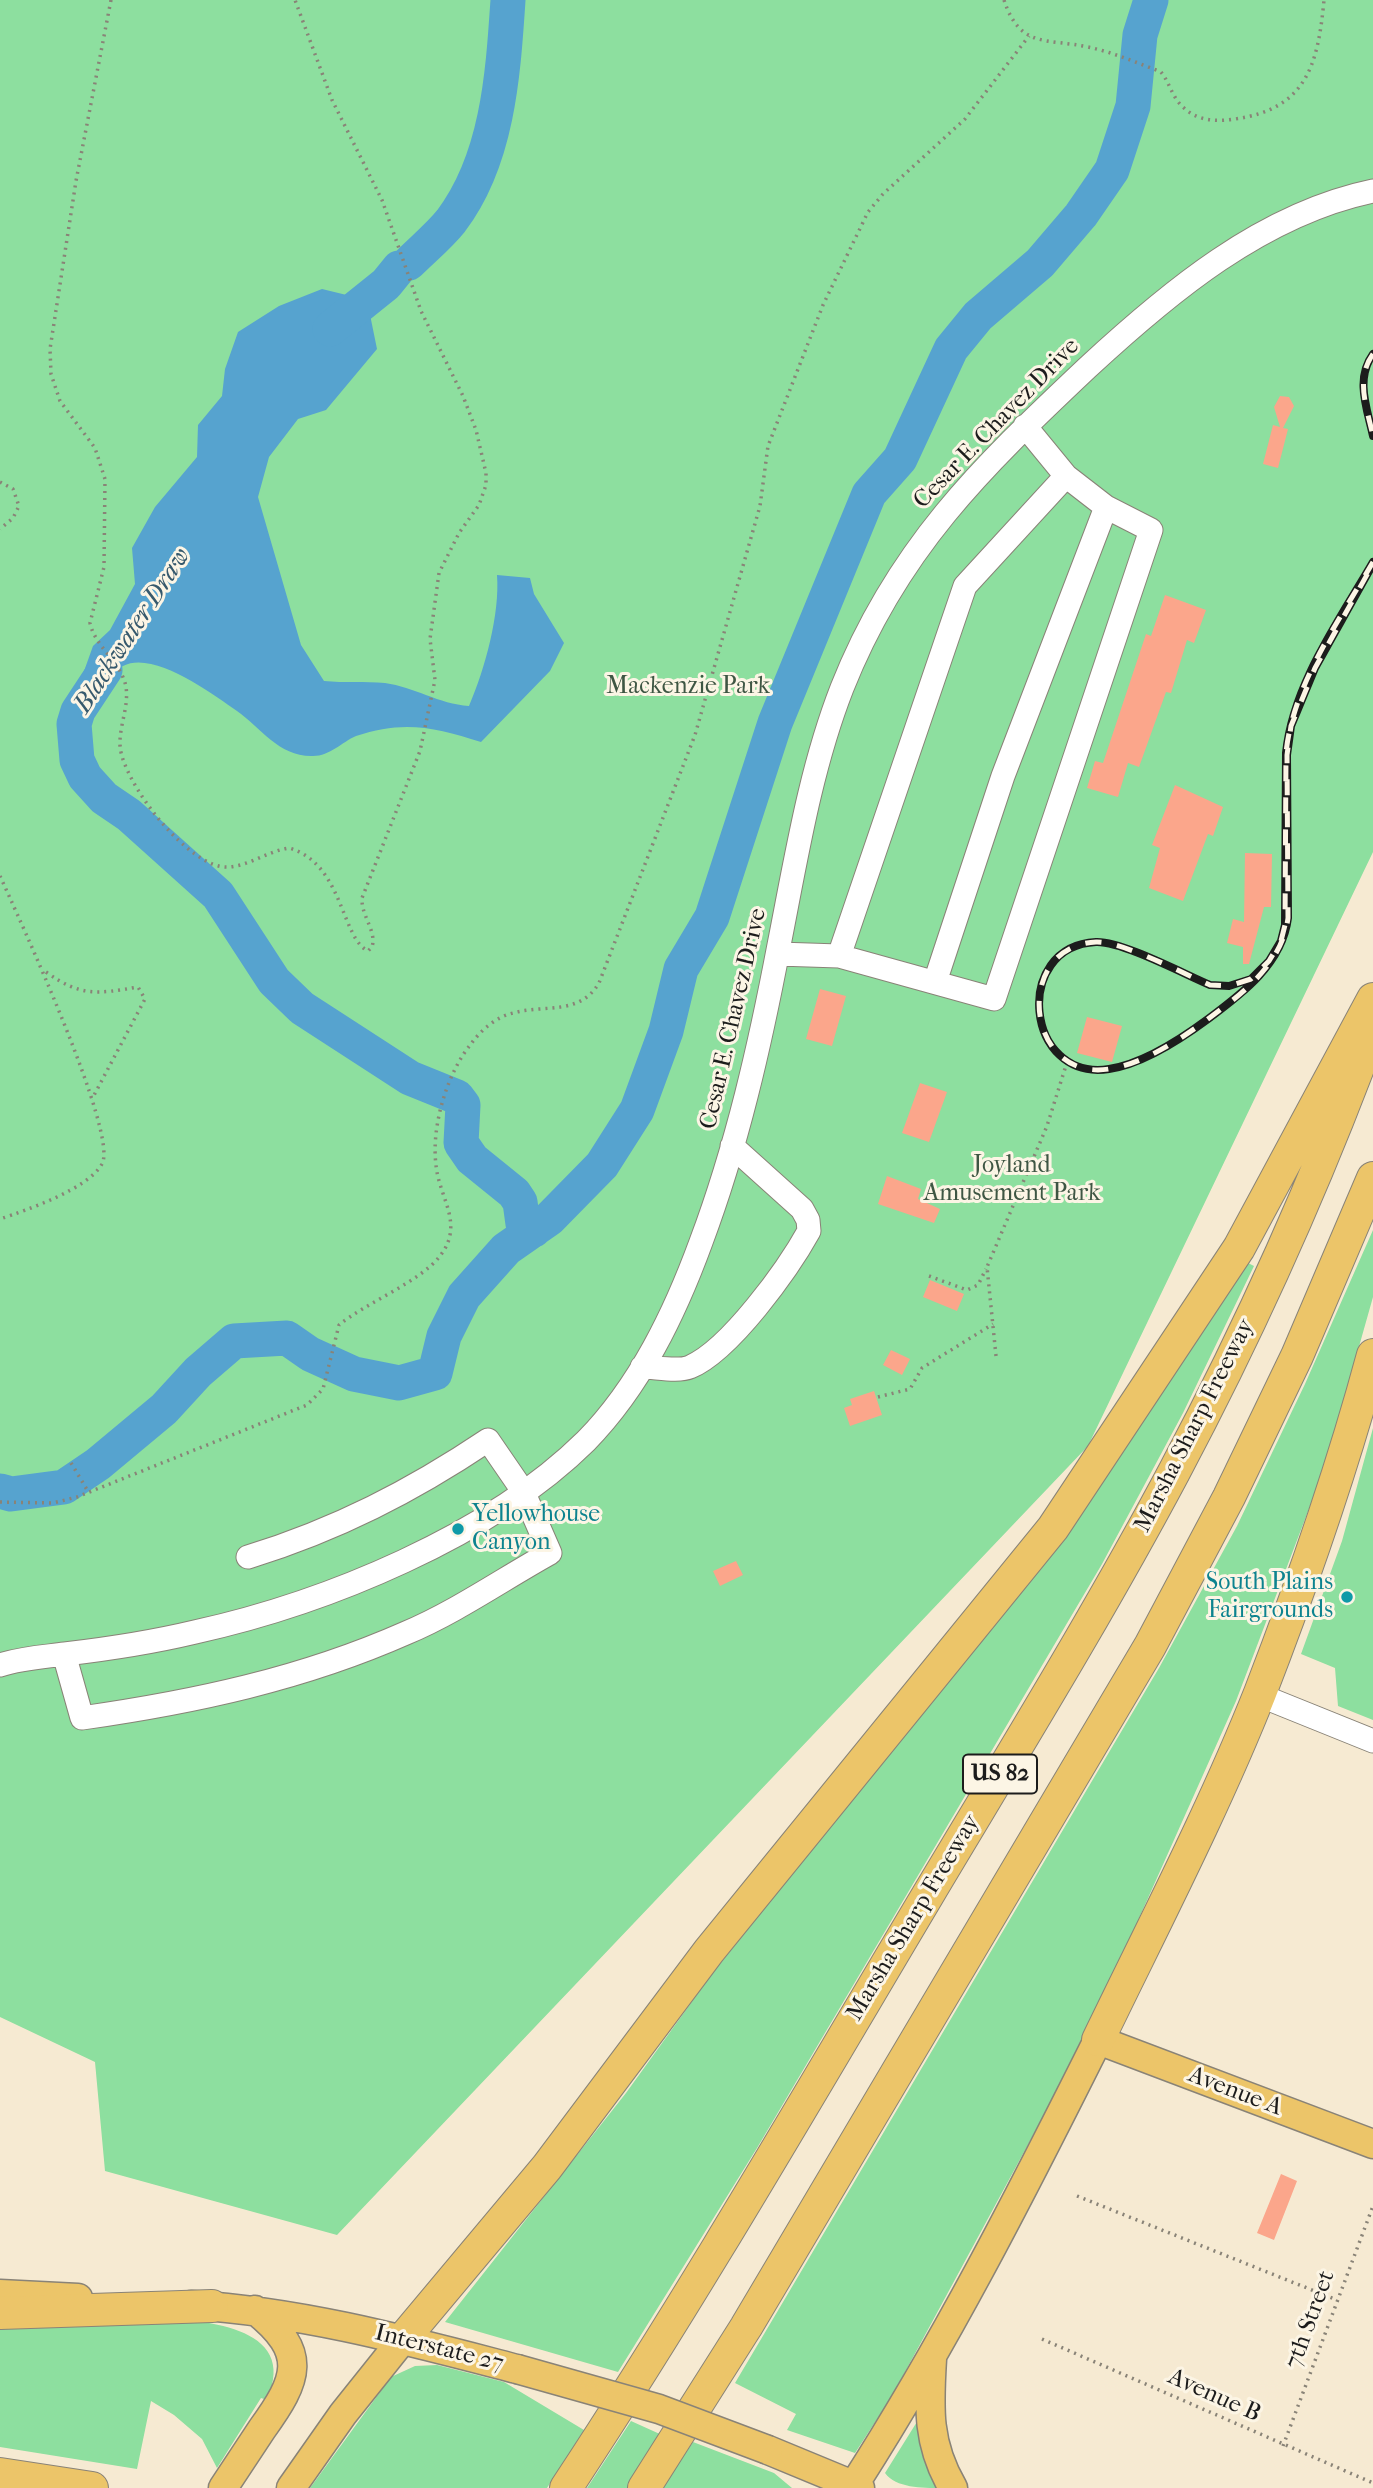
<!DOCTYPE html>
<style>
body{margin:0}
canvas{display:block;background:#f6ead2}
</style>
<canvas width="1373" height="2488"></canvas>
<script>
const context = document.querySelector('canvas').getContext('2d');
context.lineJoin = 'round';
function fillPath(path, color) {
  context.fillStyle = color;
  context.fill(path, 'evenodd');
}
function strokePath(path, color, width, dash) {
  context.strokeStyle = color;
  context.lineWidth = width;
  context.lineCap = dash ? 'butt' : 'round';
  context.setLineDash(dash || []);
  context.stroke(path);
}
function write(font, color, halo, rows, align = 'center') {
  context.font = font + ' "IM FELL French Canon",serif';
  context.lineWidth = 6;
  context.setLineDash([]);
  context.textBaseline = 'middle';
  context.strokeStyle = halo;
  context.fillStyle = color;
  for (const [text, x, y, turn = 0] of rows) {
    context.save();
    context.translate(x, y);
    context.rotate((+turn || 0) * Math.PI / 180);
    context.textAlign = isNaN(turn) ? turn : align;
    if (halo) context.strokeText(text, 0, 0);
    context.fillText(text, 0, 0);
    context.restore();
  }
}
const green = new Path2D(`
 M0,0H1373V852L1088,1446L337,2235L105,2171L95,2062L0,2017Z
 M1373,1230V1297L1349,1382L1321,1477L1236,1701L1115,1972L1051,2102L892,2396L855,2453L787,2430L796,2414L735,2383L1159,1668L1237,1526L1305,1384Z
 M1246,1262L1254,1266L1183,1413L1102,1564L757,2148L618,2372L445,2322L626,2093L712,1974L860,1789L1138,1428Z
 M1373,1428V1720L1338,1706L1335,1668L1301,1654L1342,1541Z
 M150,2315C199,2322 301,2323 267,2400L261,2398L217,2468L202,2439L174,2415L151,2401L137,2469L0,2447V2317Z
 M437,2365L504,2382L584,2430L547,2488H310L391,2377L415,2366Z
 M920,2417L941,2488C922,2488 896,2488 885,2473Z
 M631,2421L662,2435L627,2488H587Z
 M693,2442L774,2473L792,2488H662Z`);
const water = new Path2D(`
 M1137,0H1163L1150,23L1136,7Z
 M322,289L367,300L377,349L326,410L298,419L269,457L258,497L301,645L324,681C344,683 365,681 385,683C414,687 439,704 469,706C485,669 500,614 497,575L530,578L534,594L564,643L550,671L481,742C436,727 402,720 356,736C342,742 330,756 313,756C279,757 261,728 237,711C212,694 154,650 123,666C104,676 94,698 78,711L73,702L93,646L110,630L135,584L132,548L155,507L197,457L198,425L222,396L225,369L238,332L279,306Z`);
const river = new Path2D(`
 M409,263C423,249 439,236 451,221C498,159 503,74 508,0
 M330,329L386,284L399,268
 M105,670L78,711L74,724L77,760L85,777L104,798L129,815L218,895L274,981L302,1008L410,1078L457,1097L463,1105L461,1143L472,1159L514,1193L520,1202L523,1224L534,1230
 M0,1491L11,1494L64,1487L98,1464L164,1409L198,1372L234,1341L287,1338L310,1354L354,1374L399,1383L435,1373L444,1336L464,1296L506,1249L549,1219L602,1165L637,1110L666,1031L681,969L712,917L775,723L869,494L900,459L951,349L978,316L1040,263L1081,215L1112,170L1133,106L1140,35L1151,0`);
const building = new Path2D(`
 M1280,396L1289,397L1294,406L1283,428L1288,429L1278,468L1263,464L1273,425L1280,427L1274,407Z
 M1165,595L1206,610L1194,643L1187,640L1171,693L1166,692L1139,767L1128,763L1118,797L1087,788L1095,761L1103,763L1146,634L1151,636Z
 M1175,785L1223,807L1213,836L1208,834L1183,901L1149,888L1160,848L1152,845Z
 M1245,853L1272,854L1271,907H1264L1249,964H1243V947L1227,943L1233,919L1244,922Z
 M820,989L846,996L832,1046L806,1039Z
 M1087,1017L1122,1026L1112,1062L1077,1053Z
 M920,1083L947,1092L929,1142L902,1133Z
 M887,1176L921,1189L918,1199L940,1209L934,1223L878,1204Z
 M930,1280L964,1294L957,1311L923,1297Z
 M891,1350L910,1359L902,1375L883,1365Z
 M874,1391L882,1415L850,1426L844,1408L852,1405L850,1399Z
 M736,1561L743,1575L720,1586L713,1571Z
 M1281,2174L1297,2181L1274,2240L1257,2233Z`);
const path = new Path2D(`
 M111,0L76,181L50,349L51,374L60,401L95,448L105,479L104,567L90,623C95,647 122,663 126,687C129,707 119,726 120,746C123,783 189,869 228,867C249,866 268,851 289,848C343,863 341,938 368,951L372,947C377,931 361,916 362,898L420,751L435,680L430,639L439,573L459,533L479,505L486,485V473L476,430L463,396L421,311L382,200L332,100L295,0
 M1004,0C1020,49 1047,38 1088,47C1112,52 1138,63 1161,72C1170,83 1172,98 1184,108C1198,121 1217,122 1235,119C1307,109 1318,64 1324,0
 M0,482L13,489L19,506L13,518L0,529
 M0,876C18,916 119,1134 102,1164C88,1189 27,1210 0,1219
 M46,972C81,997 97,994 138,987L145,999L92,1099
 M929,1276L967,1290L978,1285L986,1269
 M996,1356L987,1267L1047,1126L1068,1059
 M878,1397L910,1389L922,1368L993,1324
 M71,1463L89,1493
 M0,1502L53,1503L77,1497L307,1405L323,1389L339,1325C367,1302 420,1282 440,1256C465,1224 439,1198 436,1165C431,1127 447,1073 471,1044C481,1030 496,1017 513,1013C545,1004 579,1016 599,983L695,735L760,506L768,446L823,305L868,212L883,194L965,119L1029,36
 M1077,2196L1337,2300
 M1042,2339L1373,2483
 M1283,2446L1373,2206`);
const minor = new Path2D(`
 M778,954L839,956L965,586L1066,476L1025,426
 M839,956L994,999L1151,530L1106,507L1066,476
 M935,982L1003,776L1106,507
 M642,1367C655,1367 678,1372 690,1367C730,1350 788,1269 809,1231L808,1220L802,1209L732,1146
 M64,1654L82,1718C194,1702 302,1679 406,1633C456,1612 503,1579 550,1553L523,1491L488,1440C412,1491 336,1530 248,1557
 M0,1665C22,1658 42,1657 65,1654C108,1649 153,1642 195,1632C326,1603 490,1536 586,1441C640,1386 675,1313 701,1242C737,1146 760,1045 779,945C796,859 810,770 842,688C897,549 981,468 1087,368C1168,293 1262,214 1373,191
 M1259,1695L1373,1741`);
const major = new Path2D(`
 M0,2294L78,2298
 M191,2305C303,2312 409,2341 517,2369
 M932,2359C929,2408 927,2444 953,2488
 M768,2450L860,2488
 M223,2488C236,2468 249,2449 262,2429C298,2379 309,2353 255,2310
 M291,2488L343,2414L403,2339
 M852,2488C944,2345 1022,2192 1098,2040L1373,2144`);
const highway = new Path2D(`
 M1098,2040C1153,1926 1213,1811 1260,1693C1303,1582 1342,1470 1373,1355
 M0,2313L212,2306
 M403,2339L547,2167L709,1951L1053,1528L1239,1248L1373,999
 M0,2474L92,2488
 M566,2488C694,2294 810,2093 929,1893C1012,1754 1098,1615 1174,1472C1250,1329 1317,1180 1373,1028
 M644,2488L746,2327L1150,1646L1229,1497L1297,1356L1373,1178`);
const rail = new Path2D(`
 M1373,354C1355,379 1367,408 1373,436
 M1373,562C1339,621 1293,684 1286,753L1285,925L1281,941L1269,961L1251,979L1229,986L1210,985C1184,974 1122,941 1096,942C1012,946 1025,1082 1109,1069C1143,1064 1181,1039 1208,1019C1243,993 1282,964 1288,918L1287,755L1291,726L1315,668L1373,564`);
const majorBridge = new Path2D(`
 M517,2369L659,2409L768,2450`);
const markers = [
 [458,1529,7,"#0f9aa8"],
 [1347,1597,7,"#0f9aa8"]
];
const shields = [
 [1000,1774,74]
];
const shieldNames = [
 ["US 82",1000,1774]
];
const streetNames = [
 ["Cesar E. Chavez Drive",997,424,-46],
 ["Cesar E. Chavez Drive",734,1019,-77],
 ["Marsha Sharp Freeway",1195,1426,-63],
 ["Marsha Sharp Freeway",914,1918,-59],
 ["Avenue A",1235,2092,21],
 ["7th Street",1311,2320,-70],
 ["Interstate 27",439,2349,14],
 ["Avenue B",1214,2396,24]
];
const parkNames = [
 ["Mackenzie Park",688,687],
 ["Joyland",1012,1166],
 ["Amusement Park",1012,1194]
];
const cultureNames = [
 ["Yellowhouse",472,1515],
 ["Canyon",472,1543],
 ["South Plains",1333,1583,"right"],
 ["Fairgrounds",1333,1611,"right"]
];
const waterNames = [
 ["Blackwater Draw",133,631,-57]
];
fillPath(green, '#8ddf9f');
fillPath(water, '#56a3cf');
strokePath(river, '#56a3cf', 35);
fillPath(building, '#fba68b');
strokePath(minor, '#898377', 25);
strokePath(major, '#898377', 31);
strokePath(highway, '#898377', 34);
strokePath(path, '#898377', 3.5, [2, 5]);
strokePath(minor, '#fff', 23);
strokePath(major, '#ecc569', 28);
strokePath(highway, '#ecc569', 32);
strokePath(rail, '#1c1c1c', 8);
strokePath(rail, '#fcf5e5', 5, [16]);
strokePath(majorBridge, '#898377', 31, []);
strokePath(majorBridge, '#ecc569', 28);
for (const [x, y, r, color] of markers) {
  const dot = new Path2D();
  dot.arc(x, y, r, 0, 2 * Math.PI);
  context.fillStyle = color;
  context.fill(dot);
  strokePath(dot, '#fcf5e5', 2.5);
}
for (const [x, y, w] of shields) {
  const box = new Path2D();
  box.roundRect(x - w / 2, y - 19.5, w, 39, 5);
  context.fillStyle = '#fcf5e5';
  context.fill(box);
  strokePath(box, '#1c1c1c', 2);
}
write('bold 23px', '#1c1c1c', null, shieldNames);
write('24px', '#1c1c1c', '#fcf5e5', streetNames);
write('24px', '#3e5643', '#fcf5e5', parkNames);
write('24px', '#0d838f', '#fcf5e5', cultureNames, 'left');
write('italic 26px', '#36596d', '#fcf5e5', waterNames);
</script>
